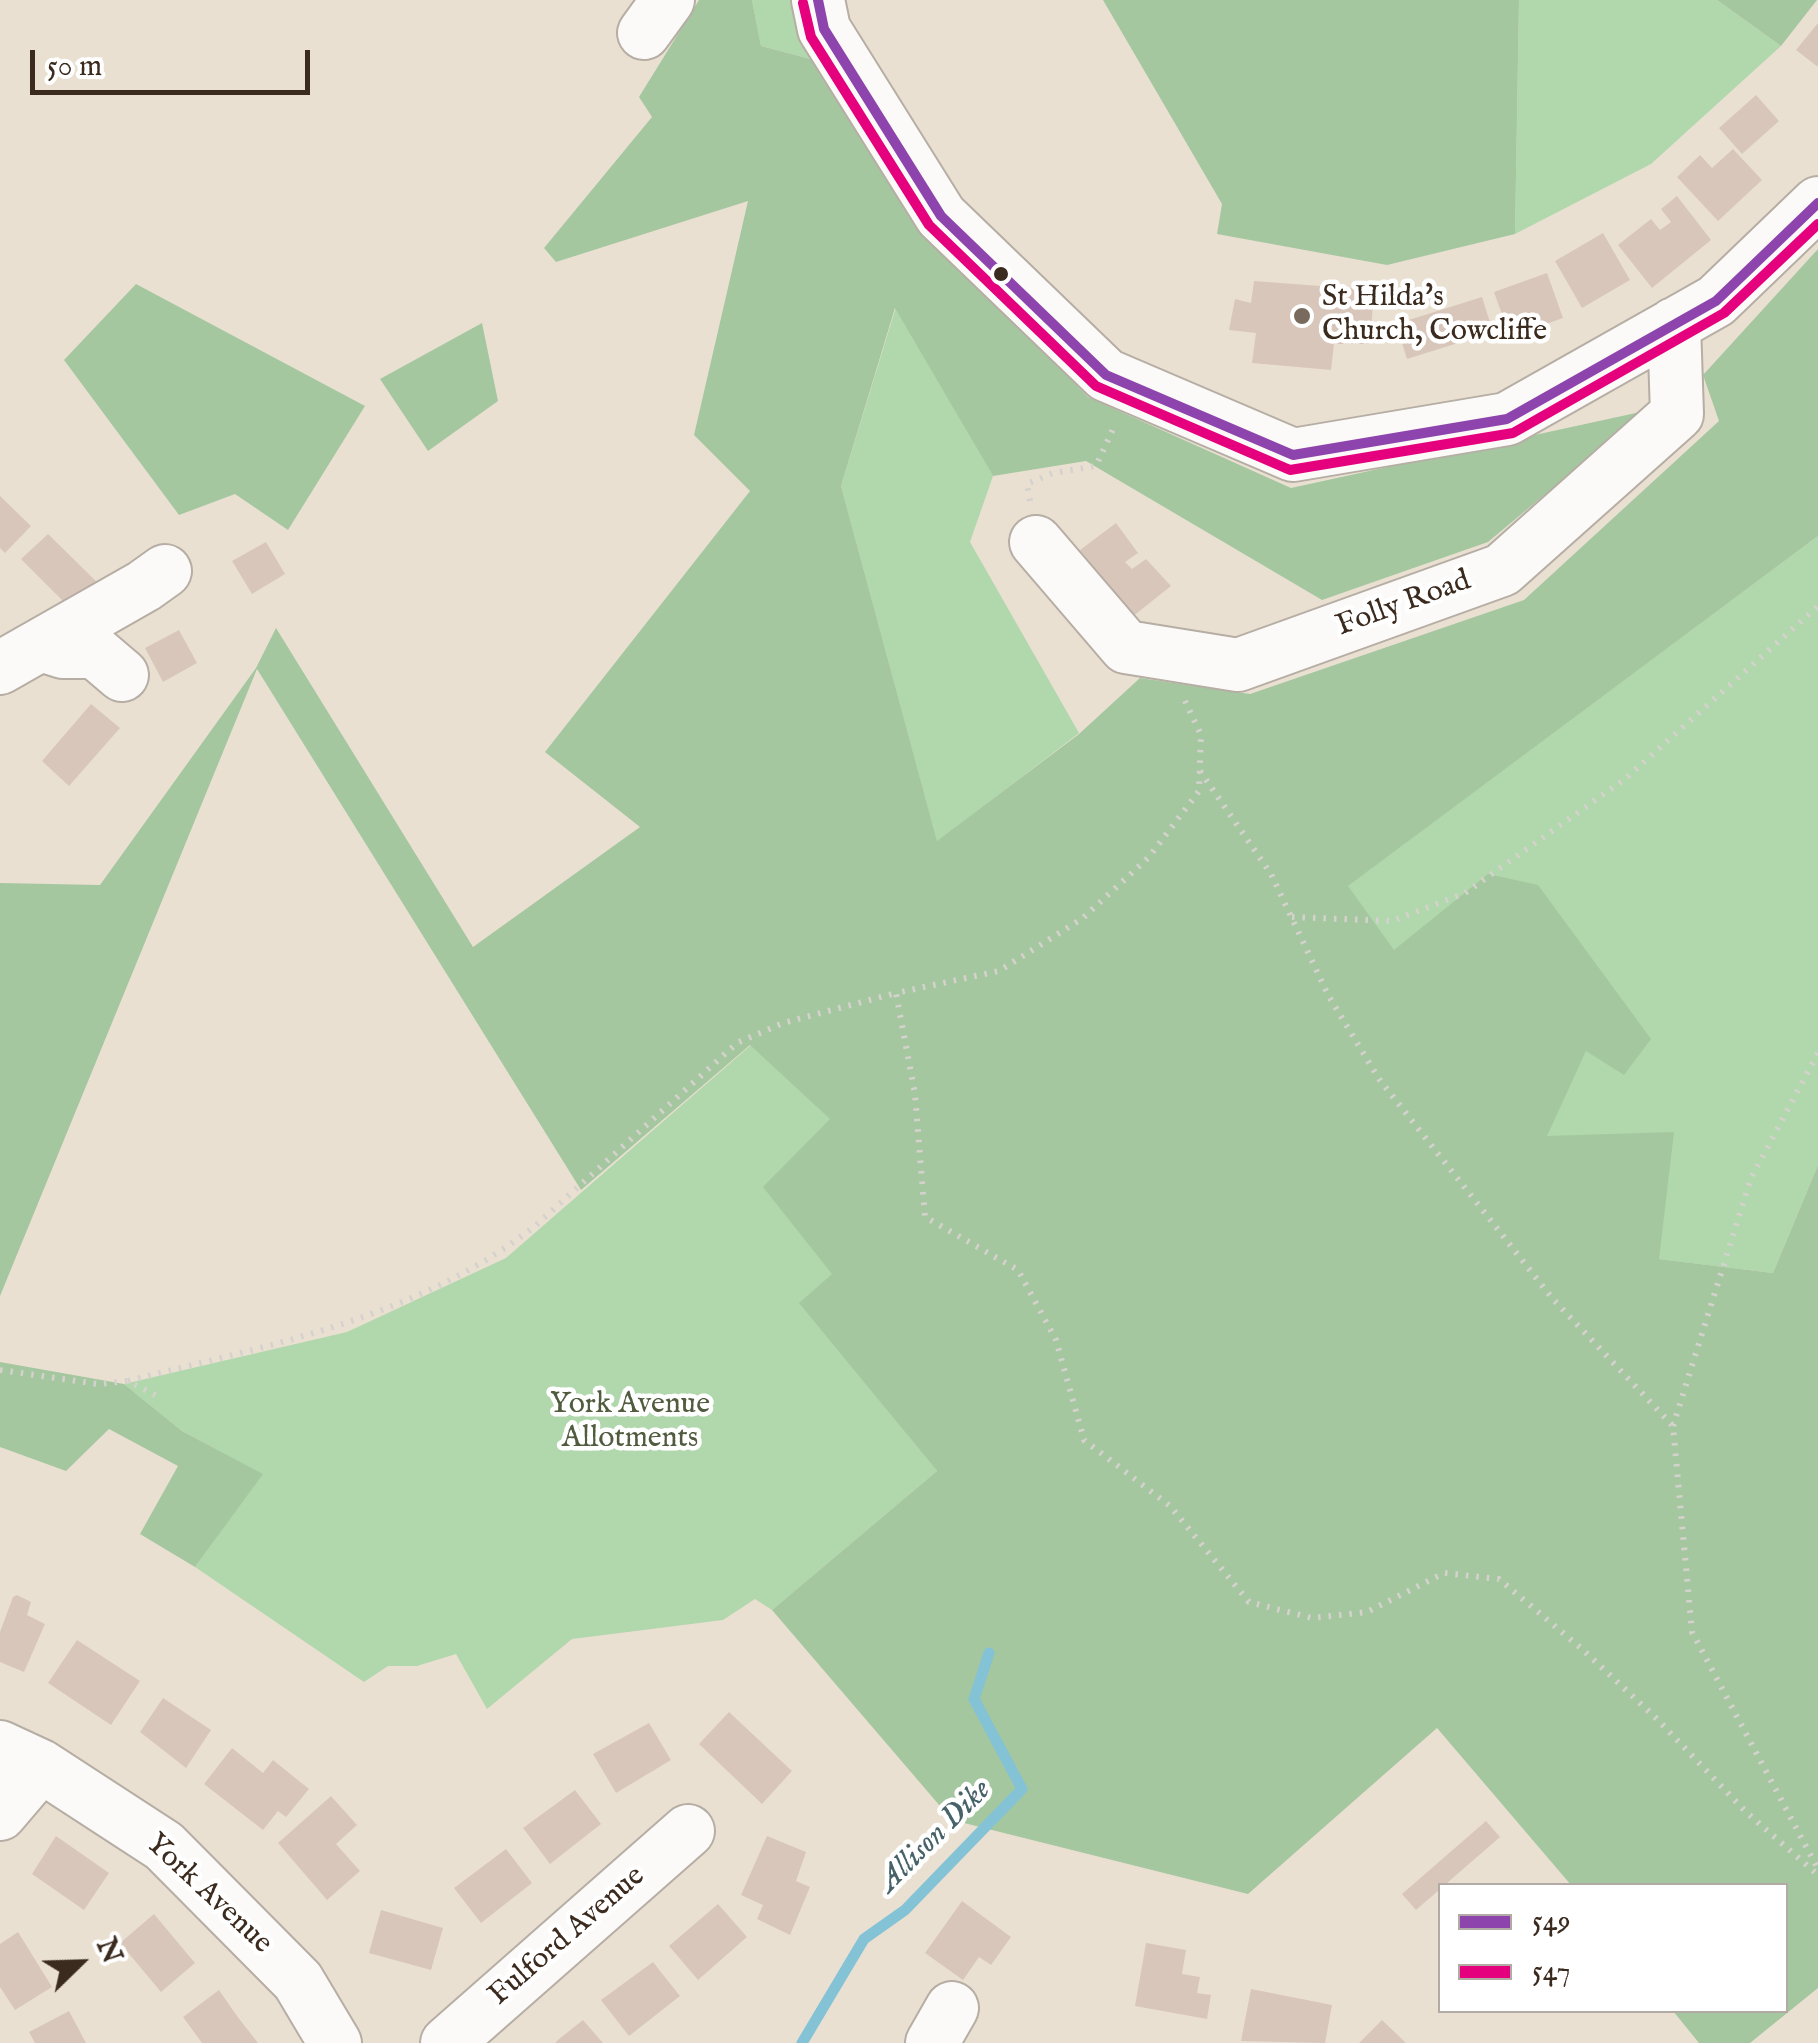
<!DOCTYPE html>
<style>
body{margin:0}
#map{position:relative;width:1818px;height:2043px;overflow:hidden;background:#eae0d2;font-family:"IM FELL English",serif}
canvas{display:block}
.legend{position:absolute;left:1438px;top:1883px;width:350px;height:130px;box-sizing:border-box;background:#fff;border:2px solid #b1aaa5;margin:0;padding:12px 18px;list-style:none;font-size:30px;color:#3b2a1e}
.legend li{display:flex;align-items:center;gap:20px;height:50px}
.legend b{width:50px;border:2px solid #b1aaa5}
.north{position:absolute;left:30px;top:1913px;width:100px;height:100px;-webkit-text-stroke:8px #fff;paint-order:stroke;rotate:67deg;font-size:28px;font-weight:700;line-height:40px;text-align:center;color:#3b2a1e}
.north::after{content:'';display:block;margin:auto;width:35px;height:45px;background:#3b2a1e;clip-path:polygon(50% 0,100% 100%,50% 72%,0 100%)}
.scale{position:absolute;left:30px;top:50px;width:280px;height:45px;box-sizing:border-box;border:5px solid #3b2a1e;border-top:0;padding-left:12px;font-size:30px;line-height:35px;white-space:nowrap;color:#3b2a1e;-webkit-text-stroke:8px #fff;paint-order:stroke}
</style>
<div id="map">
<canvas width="1818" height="2043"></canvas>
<ul class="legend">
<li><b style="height:12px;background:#8e44ad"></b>549</li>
<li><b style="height:12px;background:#e5007d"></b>547</li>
</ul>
<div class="north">N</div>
<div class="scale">50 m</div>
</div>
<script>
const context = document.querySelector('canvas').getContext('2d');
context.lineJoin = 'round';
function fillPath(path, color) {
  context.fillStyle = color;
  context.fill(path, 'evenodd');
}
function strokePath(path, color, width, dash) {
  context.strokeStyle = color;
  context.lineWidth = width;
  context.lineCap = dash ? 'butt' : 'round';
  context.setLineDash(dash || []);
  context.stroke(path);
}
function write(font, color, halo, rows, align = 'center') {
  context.font = font + ' "IM FELL English",serif';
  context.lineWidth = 9;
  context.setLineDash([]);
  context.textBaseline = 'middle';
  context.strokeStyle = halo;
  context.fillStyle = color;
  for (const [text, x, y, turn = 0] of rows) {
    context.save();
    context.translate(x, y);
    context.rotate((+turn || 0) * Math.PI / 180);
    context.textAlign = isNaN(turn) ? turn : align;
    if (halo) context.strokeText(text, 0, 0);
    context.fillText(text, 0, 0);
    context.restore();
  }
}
const green = new Path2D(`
 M752,0H805L822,62L761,46Z
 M1519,0H1717L1781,46L1651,164L1515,234Z
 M896,307L993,476L970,542L1079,733L937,842L841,486Z
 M1818,536V1165L1773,1273L1658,1259L1546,1136L1586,1050L1650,1039L1394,951L1347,886Z
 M751,1045L831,1119L833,1274L800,1303L937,1471L772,1610L755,1599L723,1620L572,1639L487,1709L456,1654L417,1666H388L364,1682L195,1567L262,1474L182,1431L124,1384L347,1332L506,1258Z`);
const forest = new Path2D(`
 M699,0H752L761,46L822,62L928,233L1088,397L1291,488L1645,411L1488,542L1322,600L1086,461L993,476L895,308L841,486L937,841L1079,734L1140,678L1250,694L1524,600L1719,421L1703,375L1818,249V536L1348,886L1394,950L1488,874L1538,885L1651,1039L1624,1075L1586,1051L1547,1136L1674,1132L1659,1259L1773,1273L1818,1165V1988L1750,2043H1699L1673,2011L1786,2010V1886L1571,1885L1437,1728L1248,1894L952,1820L772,1610L937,1471L799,1303L832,1274L763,1187L830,1119L750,1045L581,1190L257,669L0,1296V883L100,885L256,668L276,628L473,947L640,827L545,752L750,491L694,435L748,201L556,262L544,248L652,117L639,97Z
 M1103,0H1519L1515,234L1387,265L1217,234L1222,204Z
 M1717,0H1817L1781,46Z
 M136,284L365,406L288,530L235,494L179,515L64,360Z
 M482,323L498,401L428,451L380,379Z
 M0,1362L124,1384L182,1431L263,1474L195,1567L140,1534L178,1466L109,1429L66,1471L0,1447Z`);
const stream = new Path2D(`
 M802,2043L864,1939L905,1910L1022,1789L974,1699L989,1653`);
const building = new Path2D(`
 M1818,23V67L1796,50Z
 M1756,95L1779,121L1742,154L1719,128Z
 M1733,149L1762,180L1718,221L1677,177L1700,155L1712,168Z
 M1677,196L1711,240L1652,288L1618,245L1651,219L1660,230L1671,222L1661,209Z
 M1603,233L1630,280L1582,308L1555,261Z
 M1547,273L1563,318L1510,337L1494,292Z
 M1254,281L1374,290L1370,344H1334L1331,370L1252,363L1256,333L1229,330L1235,299L1251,303Z
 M1482,297L1493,332L1407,359L1396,324Z
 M0,496L31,526L5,553L0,548Z
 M1116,523L1138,553L1125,562L1132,569L1146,559L1171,586L1122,625L1124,607L1080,550Z
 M48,534L102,587L76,614L21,559Z
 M266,542L285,574L252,594L232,561Z
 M179,630L197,663L163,682L145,648Z
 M91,704L120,728L69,786L42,761Z
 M17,1595L31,1602L27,1615L45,1624L24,1672L0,1662V1632L13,1597Z
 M77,1640L140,1681L111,1725L48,1683Z
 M163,1698L211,1730L186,1768L140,1732Z
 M729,1712L792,1771L762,1804L699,1744Z
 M649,1723L671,1760L616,1793L593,1754Z
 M232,1748L263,1773L273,1760L309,1789L286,1817L278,1811L263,1830L204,1784Z
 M575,1790L601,1824L550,1864L523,1828Z
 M331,1796L357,1825L336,1844L360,1871L327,1900L278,1843Z
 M1486,1821L1500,1837L1416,1910L1402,1894Z
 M56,1836L109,1873L84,1910L32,1874Z
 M767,1836L806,1852L796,1881L810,1887L790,1935L757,1919L763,1905L741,1895Z
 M506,1849L532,1883L481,1923L454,1888Z
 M962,1901L1011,1937L991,1965L979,1957L963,1980L925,1953Z
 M718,1904L747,1937L698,1980L669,1946Z
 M381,1910L443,1928L431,1970L369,1953Z
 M154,1914L195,1963L161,1992L120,1943Z
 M18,1932L52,1987L15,2010L0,1987V1944Z
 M1146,1943L1186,1950L1182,1974L1200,1977L1197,1993L1211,1995L1207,2019L1135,2006Z
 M653,1962L680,1996L629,2036L601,2000Z
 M1251,1989L1332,2005L1325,2043L1241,2041Z
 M219,1990L237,2016L258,2043H202L183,2017Z
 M69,2011L86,2043H35L29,2032Z
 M583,2020L603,2043H555L559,2039Z
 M1382,2020L1406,2043H1359Z`);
const path = new Path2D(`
 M1030,501L1027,484L1053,473L1096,466L1114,427
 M1185,701L1201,735L1199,791L1149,857L1083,918L999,971L896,993L915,1094L925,1217L1018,1270L1056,1340L1084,1440L1170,1506L1249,1602L1312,1618L1367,1612L1444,1573L1499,1579L1582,1649L1657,1719L1746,1812L1818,1875
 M1200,771L1271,874L1328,995L1379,1079L1552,1298L1673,1426L1692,1632L1818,1869
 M1292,917L1392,921L1465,893L1625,779L1818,606
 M0,1370L98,1384L128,1381L161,1398
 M128,1381C269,1345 418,1318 535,1226L737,1043L783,1023L896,993
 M1673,1426L1751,1178L1818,1053`);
const minor = new Path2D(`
 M818,0L824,29L941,216L1106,375L1293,455L1507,419L1716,301L1818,203
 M644,33L668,0
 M1036,542L1126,647L1238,665L1502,570L1677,414L1674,324
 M41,645L63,652H95L122,675
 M0,668L144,586L165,571
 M0,1747L41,1766L164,1846L298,1981L335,2043
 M0,1814L41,1766
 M447,2043L688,1831
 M932,2043L952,2008`);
const bus1 = new Path2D(`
 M818,0L824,29L941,216L1106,375L1293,455L1507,419L1716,301L1818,203`);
const bus2 = new Path2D(`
 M803,3L811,37L929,225L1096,386L1290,470L1513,433L1724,313L1818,224`);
const markers = [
 [1001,274,9,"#3b2a1e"],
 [1302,316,10,"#786a5d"]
];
const poiNames = [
 ["St Hilda's",1322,299],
 ["Church, Cowcliffe",1322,333]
];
const streetNames = [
 ["Folly Road",1404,605,-20],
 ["York Avenue",208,1895,43],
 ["Fulford Avenue",568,1937,-41]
];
const parkNames = [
 ["York Avenue",630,1406],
 ["Allotments",630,1440]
];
const waterNames = [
 ["Allison Dike",936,1837,-45]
];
fillPath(green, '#b1d7ac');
fillPath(forest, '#a4c7a0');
strokePath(stream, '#84c2d5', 11);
fillPath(building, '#d9c6bb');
strokePath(minor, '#b6aea4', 56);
strokePath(path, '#d5d2cd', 6, [2.5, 8]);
strokePath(minor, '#fcfaf8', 52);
strokePath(bus1, '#8e44ad', 10);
strokePath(bus2, '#e5007d', 10);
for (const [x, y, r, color] of markers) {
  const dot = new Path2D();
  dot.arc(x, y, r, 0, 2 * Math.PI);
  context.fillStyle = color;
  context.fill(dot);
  strokePath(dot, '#fff', 4);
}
write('30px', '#3b2a1e', '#fff', poiNames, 'left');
write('30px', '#3b2a1e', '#fff', streetNames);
write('30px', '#515c3f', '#fff', parkNames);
write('italic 32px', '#476268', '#fff', waterNames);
</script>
